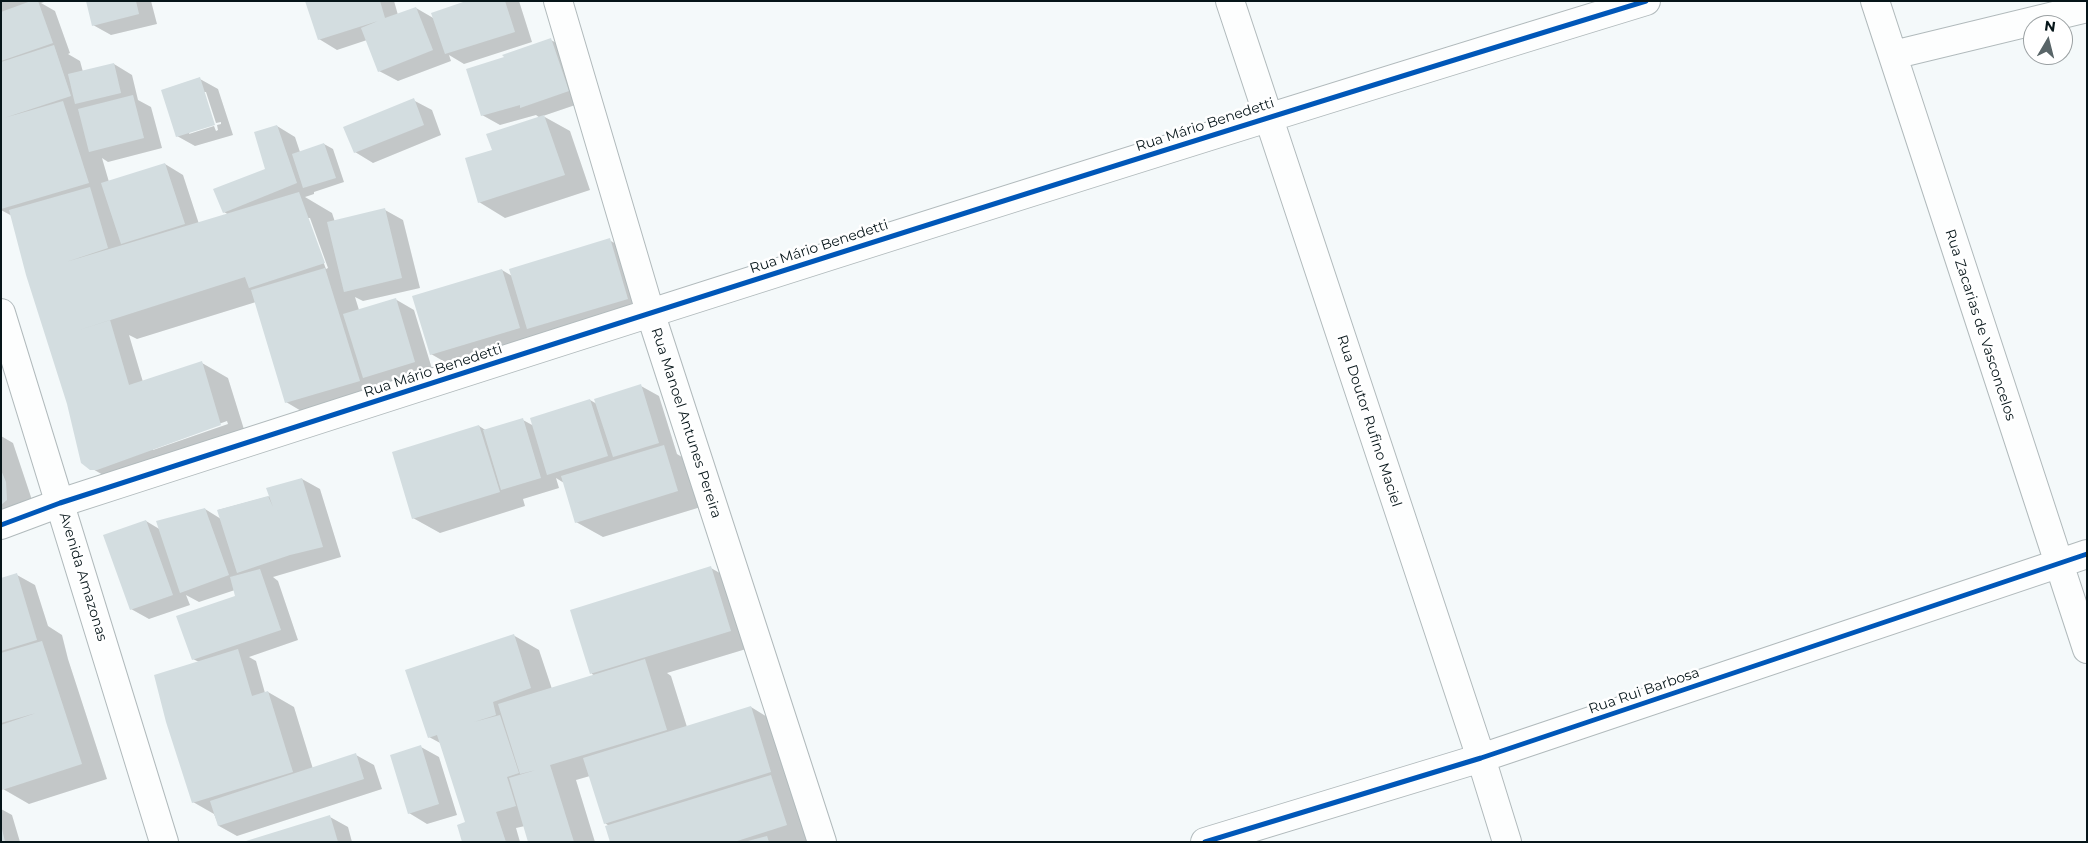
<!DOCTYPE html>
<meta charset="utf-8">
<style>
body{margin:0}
#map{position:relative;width:2088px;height:843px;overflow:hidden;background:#f4f9fa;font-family:Montserrat,sans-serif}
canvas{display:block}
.frame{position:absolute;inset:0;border:2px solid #061519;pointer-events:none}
.north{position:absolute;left:2023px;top:15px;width:50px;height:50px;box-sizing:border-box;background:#fff;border:1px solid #9ba1a3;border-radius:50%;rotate:8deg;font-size:14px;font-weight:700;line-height:20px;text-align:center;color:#061519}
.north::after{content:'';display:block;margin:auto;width:18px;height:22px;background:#596568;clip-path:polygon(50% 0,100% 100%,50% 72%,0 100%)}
</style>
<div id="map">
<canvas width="2088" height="843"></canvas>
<div class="frame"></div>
<div class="north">N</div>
</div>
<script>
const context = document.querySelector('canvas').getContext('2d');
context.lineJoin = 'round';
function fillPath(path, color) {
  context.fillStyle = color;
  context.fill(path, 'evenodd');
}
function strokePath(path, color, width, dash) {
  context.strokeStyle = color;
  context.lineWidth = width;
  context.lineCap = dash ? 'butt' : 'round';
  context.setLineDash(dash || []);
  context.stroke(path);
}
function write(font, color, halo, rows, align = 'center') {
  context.font = font + ' Montserrat,sans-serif';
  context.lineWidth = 5;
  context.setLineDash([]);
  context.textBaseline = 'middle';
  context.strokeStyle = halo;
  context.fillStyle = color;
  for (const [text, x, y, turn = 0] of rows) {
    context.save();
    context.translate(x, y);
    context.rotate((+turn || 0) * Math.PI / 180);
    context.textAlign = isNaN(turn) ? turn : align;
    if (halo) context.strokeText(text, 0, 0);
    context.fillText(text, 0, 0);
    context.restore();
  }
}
const shadow = new Path2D(`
 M1,1H47L41,3L55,11L70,53L68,54L80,61L83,72L114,64L132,75L138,100L151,107L162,148L108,162L102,158L109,182L165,164L183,175L199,224L229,215L224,212L267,170L277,126L295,137L300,152L324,144L333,149L344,182L314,192V194L305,197L332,213L335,222L385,210L403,220L420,288L363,301L355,297L359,310L395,299L414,310L433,372L313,418L286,402L256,302L137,339L129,335L143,382L202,363L228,378L247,439L110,479L91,468L68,404L12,216L1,210ZM307,218H310L328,268L326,269ZM227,421L228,424L153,450V448Z
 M88,1H151L157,24L111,35L93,25Z
 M306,1H394L398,15L416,8L435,19L470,1H519L532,42L464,64L449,55L451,61L398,81L379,71L367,40L337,50L319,39Z
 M551,40L569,50L587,101L543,116L570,131L590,190L505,218L479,202L493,151L540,118L536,115L500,125L482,115L505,58Z
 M200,79L218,89L233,135L195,146L177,136ZM203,92H206L216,123L221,122V124L217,125L218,130L216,131L214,126L189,134Z
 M413,100L432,110L441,135L373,163L355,152Z
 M609,240L636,255L653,314L457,369L431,354L502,270L512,276Z
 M641,386L659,396L677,454L690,462L704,506L603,537L576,522L564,483L556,478L559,488L523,499L525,506L440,533L413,518L479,426L487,431L523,420L534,426L590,400L597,404Z
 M1,436L13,443L31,497L33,515L1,529Z
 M302,479L320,489L341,557L273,577L278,581L298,640L249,657L256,661L265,693L268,692L294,707L313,769L356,755L374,765L382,789L237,836L219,826L214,814L193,802L199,662L193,659L237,597L235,590L199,602L186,595L190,605L149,619L131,609L146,521L161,530L205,509L221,519L218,510L270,496Z
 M711,568L737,583L756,646L667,673L671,676L687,727L751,707L777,723L812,840L807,842H611L609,826L605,823L590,776L576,780L595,842H530L525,826L516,828L520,842H464L468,822L442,744L429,737L513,635L539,650L552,689L595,676L592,674L572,611Z
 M17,575L35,585L48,626L62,635L68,659L107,779L29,804L3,789L1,783V579Z
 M421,747L439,757L457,815L427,824L409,813Z
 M1,809L12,815L20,842H1Z
 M330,817L348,827L352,842H249Z`);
const building = new Path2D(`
 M31,1H38L53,43L1,61V12Z
 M86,1H136L139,14L92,26Z
 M305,1H380L385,18L416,7L433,50L378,72L361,28L378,21L318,40Z
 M466,1H505L515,32L445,54L431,13Z
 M551,38L569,91L520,108V105L481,116L466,69L504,57L502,55Z
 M54,45L71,96L4,118L63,101L89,183L1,209V62Z
 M114,63L121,93L75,104L68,74Z
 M200,77L215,125L176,137L161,90Z
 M133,95L144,138L89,152L78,109Z
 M414,98L424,125L354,153L343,127Z
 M544,115L565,175L478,203L465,158L492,150L486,134Z
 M277,125L297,183L223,213L213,189L265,169L254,132Z
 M324,143L336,178L303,188L292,154Z
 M165,163L185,224L121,244L101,183Z
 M90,187L108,248L66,262L299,192L325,263L249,288L245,277L73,332L110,320L129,385L202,361L221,425L97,470H90L81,463L67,404L26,275L9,210Z
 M385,208L402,278L344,292L327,222Z
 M610,238L628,299L527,329L509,269Z
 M325,268L360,381L285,403L251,290Z
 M502,269L520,328L430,355L412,296Z
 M396,298L415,362L363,378L343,314Z
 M641,384L659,443L613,457L594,399Z
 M590,399L608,456L547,475L530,418Z
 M523,418L541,478L501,490L483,430Z
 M479,425L500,492L412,519L392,452Z
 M664,445L678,491L575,523L561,476Z
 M1,470L6,482L7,500L1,505Z
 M302,478L323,547L290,555L237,573L217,510L268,496L273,507L266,488Z
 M205,508L229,575L180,593L156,521Z
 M146,520L173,595L130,610L103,535Z
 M711,566L731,631L590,674L570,610Z
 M260,569L281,630L192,660L176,616L235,596L230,577Z
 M17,573L37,640L1,651V578Z
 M514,634L531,688L493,702L496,715L474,722L500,715L519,773L507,777L516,806L496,812L506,842H462L457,825L465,822L437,735L428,738L405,670Z
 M42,641L82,764L2,790L1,725L36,713L1,723V653Z
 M238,649L252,696L268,691L293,772L192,803L166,722L154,675Z
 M645,659L667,730L550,765L574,842H528L509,778L536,770L520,774L498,704Z
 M751,706L771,772L604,824L583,758Z
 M421,745L439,804L408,814L390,755Z
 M356,753L364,779L218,826L210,801Z
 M771,775L787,825L734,842H610L605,826Z
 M330,815L338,842H246V841Z
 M2,829L5,842H1Z
 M767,836L769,842H748V841Z`);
const minor = new Path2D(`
 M558,1L650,312L822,842
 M1230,1L1481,758L1507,842
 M1875,1L2087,649
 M1893,55L2087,8
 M1,525L60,503C588,332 1116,163 1646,1
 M1205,842L1481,758L2087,554`);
const major = new Path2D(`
 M1,313L164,842`);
const cycleway = new Path2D(`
 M1,525L60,503C588,332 1116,163 1646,1
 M1205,842L1481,758L2087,554`);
const streetNames = [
 ["Rua Mário Benedetti",1205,125,-18],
 ["Rua Mário Benedetti",819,247,-18],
 ["Rua Zacarias de Vasconcelos",1980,325,72],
 ["Rua Mário Benedetti",433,371,-18],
 ["Rua Doutor Rufino Maciel",1369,421,72],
 ["Rua Manoel Antunes Pereira",686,423,72],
 ["Avenida Amazonas",83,577,73],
 ["Rua Rui Barbosa",1644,691,-19]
];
fillPath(shadow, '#0003');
fillPath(building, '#d3dde0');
strokePath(minor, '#b1babc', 30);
strokePath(major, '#b1babc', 30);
strokePath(minor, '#fdfefe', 28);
strokePath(major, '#fdfefe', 28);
strokePath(cycleway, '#0057b8', 5);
write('14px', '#061519', '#fff', streetNames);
</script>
